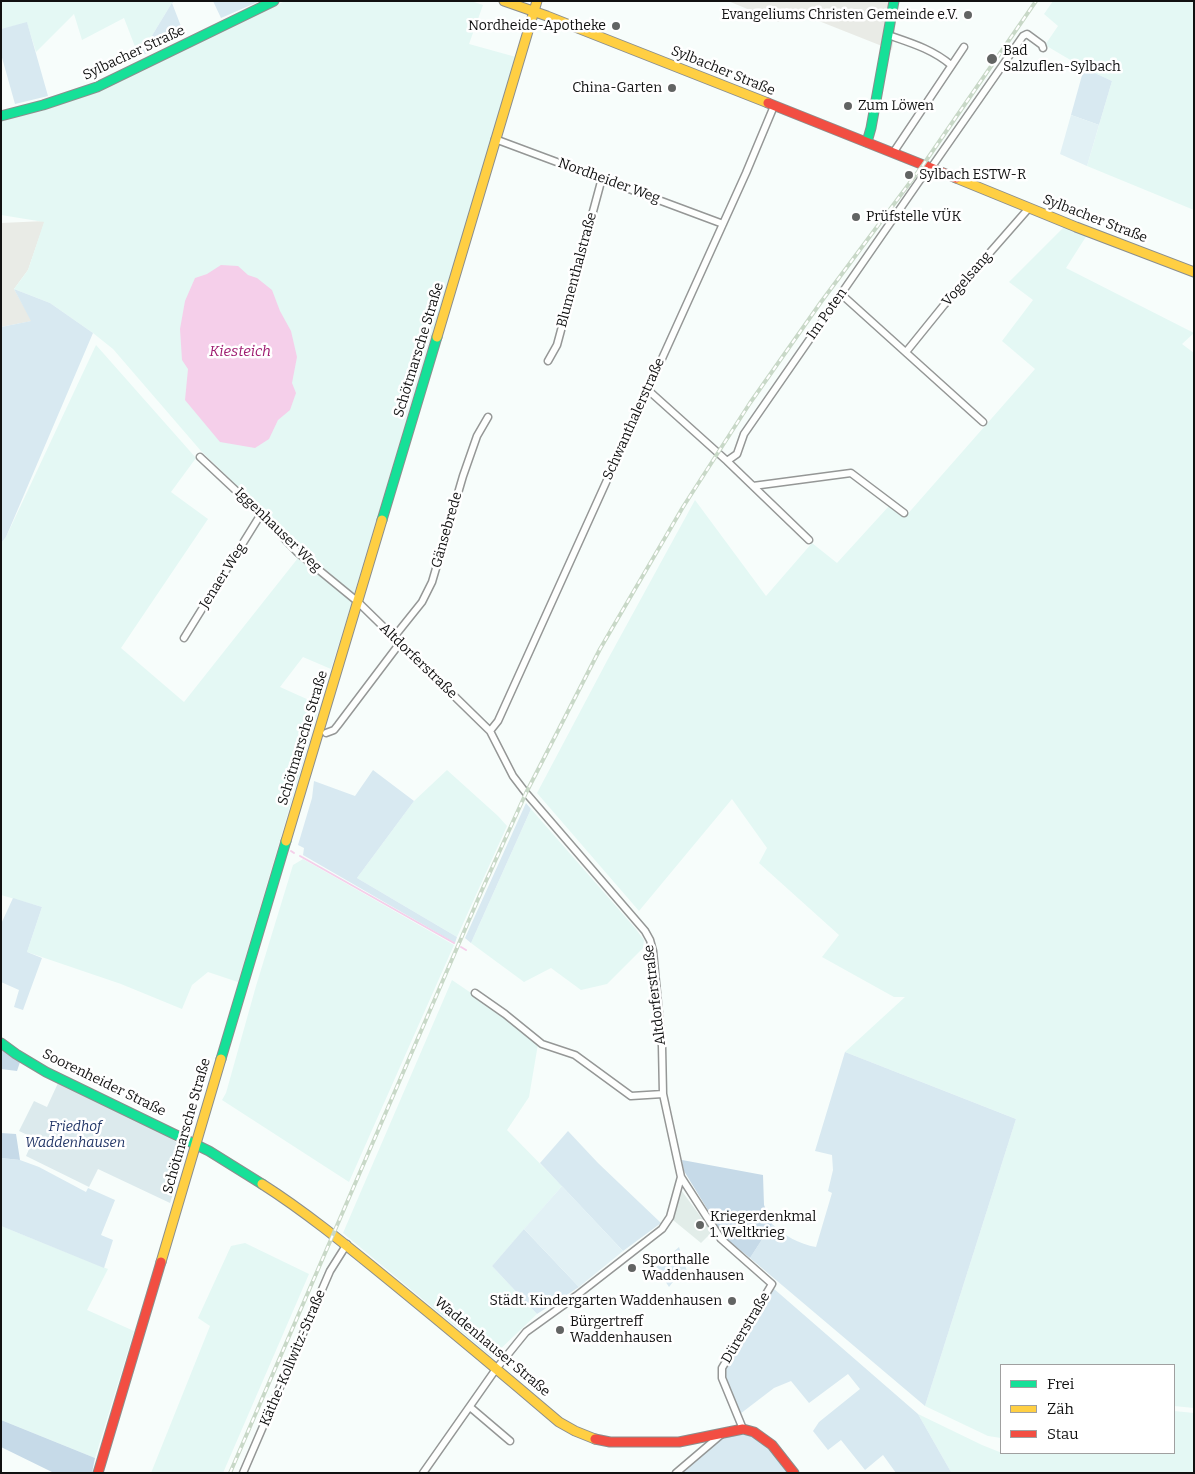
<!DOCTYPE html>
<meta charset="utf-8">
<style>
body{margin:0}
#map{position:relative;width:1195px;height:1474px;overflow:hidden;background:#f7fdfb;font-family:Bitter,serif}
canvas{display:block}
.frame{position:absolute;inset:0;border:2px solid #111;pointer-events:none}
.legend{position:absolute;left:1000px;top:1364px;width:175px;height:90px;box-sizing:border-box;background:#fff;border:1px solid #a0a0a0;margin:0;padding:6px 9px;list-style:none;font-size:15px;color:#111}
.legend li{display:flex;align-items:center;gap:10px;height:25px}
.legend b{width:25px;border:1px solid #a0a0a0}
</style>
<div id="map">
<canvas width="1195" height="1474"></canvas>
<div class="frame"></div>
<ul class="legend">
<li><b style="height:6px;background:#16e098"></b>Frei</li>
<li><b style="height:6px;background:#ffcf43"></b>Zäh</li>
<li><b style="height:6px;background:#f24e42"></b>Stau</li>
</ul>
</div>
<script>
const context = document.querySelector('canvas').getContext('2d');
context.lineJoin = 'round';
function fillPath(path, color) {
  context.fillStyle = color;
  context.fill(path, 'evenodd');
}
function strokePath(path, color, width, dash) {
  context.strokeStyle = color;
  context.lineWidth = width;
  context.lineCap = dash ? 'butt' : 'round';
  context.setLineDash(dash || []);
  context.stroke(path);
}
function write(font, color, halo, rows, align = 'center') {
  context.font = font + ' Bitter,serif';
  context.lineWidth = 5;
  context.setLineDash([]);
  context.textBaseline = 'middle';
  context.strokeStyle = halo;
  context.fillStyle = color;
  for (const [text, x, y, turn = 0] of rows) {
    context.save();
    context.translate(x, y);
    context.rotate((+turn || 0) * Math.PI / 180);
    context.textAlign = isNaN(turn) ? turn : align;
    if (halo) context.strokeText(text, 0, 0);
    context.fillText(text, 0, 0);
    context.restore();
  }
}
const industrial = new Path2D(`
 M728,1H899L892,50L786,8L779,22Z
 M45,221L28,270L14,289L32,321L1,327V223Z`);
const farmland = new Path2D(`
 M1,1H173L139,57L124,18L82,40L74,14L36,52L27,23L1,29Z
 M285,1H471L483,5L469,44L516,57L354,594L311,557L201,451L113,349L93,333L50,303L14,289L28,270L44,222L1,215V120L53,107L118,82Z
 M1053,1H1194V210L1087,166L1112,81L1084,68L1045,45L1058,26L1044,14Z
 M1064,227L1087,235L1066,268L1194,333L1182,344L1194,353V1408L1174,1406V1365H1001V1438L988,1436L925,1406L1016,1119L845,1052L905,997H894L822,957L839,935L759,863L767,848L732,799L639,911L537,793L608,659L695,500L766,596L812,543L837,563L889,506L905,517L1035,369L1002,341L1033,300L1009,282Z
 M96,345L196,458L171,492L208,519L121,648L184,702L298,558L352,602L331,669L303,657L280,687L320,705L238,982L208,972L192,985L182,1009L121,984L27,952L42,907L1,895V543L6,537Z
 M447,770L498,816L507,826L457,937L357,878L414,801Z
 M531,809L635,928L644,940L643,948L607,984L581,990L551,968L524,982L471,943Z
 M303,859L454,945L349,1182L222,1100L226,1093L256,986L293,865Z
 M452,980L505,1016L538,1044L529,1097L507,1130L562,1186L492,1266L537,1314L492,1357L343,1233Z
 M1,1226L108,1269L87,1310L134,1331L95,1458L1,1420Z
 M245,1243L309,1274L223,1473H151L210,1326L198,1318L231,1246Z
 M1174,1411L1194,1413V1473H950L951,1472L918,1414L982,1445L1002,1453H1174Z`);
const green = new Path2D(`
 M173,1H175L172,3L184,34L139,57Z
 M213,1H260L221,18Z
 M27,22L48,96L15,104L1,54V29Z
 M1084,68L1112,81L1099,125L1071,115Z
 M14,289L50,303L93,333L6,537L1,543V327L31,321Z
 M373,770L414,801L357,878L457,937L455,943L303,855L304,848L298,845L312,798L314,781L355,796Z
 M526,803L531,809L471,943L465,938Z
 M13,898L42,907L27,952L42,958L23,1010L14,1007L19,990L1,982V924Z
 M845,1052L1016,1119L925,1406L750,1258L772,1224C785,1236 799,1244 816,1247L832,1193L828,1191L833,1170L832,1155L815,1151Z
 M568,1131L598,1163L661,1223L623,1251L540,1163Z
 M1,1158L20,1160L39,1167L86,1192L88,1188L115,1200L101,1235L113,1240L104,1268L1,1226Z
 M524,1229L579,1287L537,1314L492,1266Z
 M679,1247L688,1274L684,1282L676,1278L669,1287L656,1267Z
 M773,1288L918,1414L951,1472L896,1473L883,1455L865,1470L841,1440L828,1450L813,1431L819,1422L860,1389L848,1374L809,1403L791,1381L774,1388L740,1414L725,1377V1368Z
 M742,1432C764,1436 776,1455 790,1473H684L683,1471L724,1437Z`);
const forest = new Path2D(`
 M1,1049L20,1062L17,1071L1,1069Z
 M1,1133L16,1134L20,1160L1,1158Z
 M682,1160L763,1175L764,1205L772,1224L750,1258L725,1238L684,1171Z
 M1,1420L95,1458L92,1473H54L1,1447Z`);
const cemetery = new Path2D(`
 M58,1083L168,1136L181,1146L185,1155L170,1203L98,1169L89,1187L26,1156L34,1138L19,1131L34,1101L47,1107Z`);
const pitch = new Path2D(`
 M1071,115L1099,125L1087,166L1060,154Z
 M562,1186L623,1251L579,1287L524,1229Z`);
const plaza = new Path2D(`
 M681,1190L712,1232L701,1243L673,1220Z`);
const water = new Path2D(`
 M221,265L238,266L248,275L257,278L272,290L280,311L291,331L297,357L292,383L296,393L290,410L278,420L269,439L255,448L220,442L185,400L188,369L182,360L180,329L185,301L195,278L207,274Z`);
const stream = new Path2D(`
 M291,851L294,853
 M300,856L454,943
 M461,947L466,950`);
const street = new Path2D(`
 M888,35C911,43 932,49 951,65
 M495,139L723,224
 M893,153L964,47
 M841,294L983,422
 M906,352L944,305L1029,208
 M548,361L557,345L602,178
 M648,390L727,461L809,540
 M200,457L261,514L297,552L358,602L490,731L513,776L526,793L645,931L650,940L653,951L662,1046L663,1094L681,1177L670,1217L662,1229L576,1296L526,1332L496,1369L423,1473
 M727,461L737,454L744,434L920,180L931,168L1023,36L1027,34L1042,45L1043,48
 M753,486L851,473L904,513
 M394,637L422,602L432,582L463,476L477,436L488,417
 M184,638L261,514
 M490,731L498,721L746,173L774,106
 M326,733L334,730L338,725L400,643
 M475,993L505,1014L542,1044L575,1055L631,1096L663,1094
 M681,1177L721,1239L772,1284L722,1368V1378L743,1429
 M470,1407L510,1441
 M243,1473L330,1271L347,1244
 M676,1473L723,1433`);
const fast = new Path2D(`
 M1,116L43,105L97,87L274,1
 M867,142L871,128L894,1
 M382,520L437,337
 M1,1043L16,1054L46,1072L209,1151L262,1184
 M221,1059L286,841`);
const slow = new Path2D(`
 M504,1L547,16L768,103
 M956,178L1076,227L1194,272
 M437,337L537,1
 M286,841L382,520
 M262,1184C309,1214 352,1250 395,1285C450,1330 505,1376 559,1422L575,1431L595,1439
 M161,1262L221,1059`);
const jam = new Path2D(`
 M768,103L956,178
 M595,1439L610,1442H679L743,1429L754,1432L772,1445L794,1473
 M98,1473L161,1262`);
const rail = new Path2D(`
 M230,1473L482,890L526,793L600,649L683,507L750,403L821,302L923,165L1036,1`);
const markers = [
 [968,15,5,"#626463"],
 [616,26,5,"#626463"],
 [992,59,6,"#626463"],
 [672,88,5,"#626463"],
 [848,106,5,"#626463"],
 [909,175,5,"#626463"],
 [856,217,5,"#626463"],
 [700,1225,5,"#626463"],
 [632,1268,5,"#626463"],
 [732,1301,5,"#626463"],
 [560,1330,5,"#626463"]
];
const poiNames = [
 ["Evangeliums Christen Gemeinde e.V.",958,15,"right"],
 ["Nordheide-Apotheke",606,26,"right"],
 ["Bad",1003,51],
 ["Salzuflen-Sylbach",1003,67],
 ["China-Garten",662,88,"right"],
 ["Zum Löwen",858,106],
 ["Sylbach ESTW-R",919,175],
 ["Prüfstelle VÜK",866,217],
 ["Kriegerdenkmal",710,1217],
 ["1. Weltkrieg",710,1233],
 ["Sporthalle",642,1260],
 ["Waddenhausen",642,1276],
 ["Städt. Kindergarten Waddenhausen",722,1301,"right"],
 ["Bürgertreff",570,1322],
 ["Waddenhausen",570,1338]
];
const streetNames = [
 ["Sylbacher Straße",134,53,-25],
 ["Sylbacher Straße",723,71,22],
 ["Nordheider Weg",609,181,20],
 ["Sylbacher Straße",1095,219,21],
 ["Blumenthalstraße",577,270,-75],
 ["Vogelsang",967,279,-49],
 ["Im Poten",827,314,-55],
 ["Schötmarsche Straße",419,350,-73],
 ["Schwanthalerstraße",634,419,-66],
 ["Iggenhauser Weg",278,530,44],
 ["Gänsebrede",447,530,-74],
 ["Jenaer Weg",223,576,-58],
 ["Altdorferstraße",418,661,44],
 ["Schötmarsche Straße",303,738,-73],
 ["Altdorferstraße",655,995,-97],
 ["Soorenheider Straße",104,1083,26],
 ["Schötmarsche Straße",187,1126,-74],
 ["Dürerstraße",746,1328,-59],
 ["Waddenhauser Straße",492,1347,40],
 ["Käthe-Kollwitz-Straße",293,1358,-67]
];
const parkNames = [
 ["Friedhof",75,1127],
 ["Waddenhausen",75,1143]
];
const waterNames = [
 ["Kiesteich",240,352]
];
fillPath(industrial, '#e9ebe6');
fillPath(farmland, '#e4f8f4');
fillPath(green, '#d8e9f1');
fillPath(forest, '#c6dae8');
fillPath(cemetery, '#dceaed');
fillPath(pitch, '#e2f1f5');
fillPath(plaza, '#e2ede9');
fillPath(water, '#f5cfea');
strokePath(stream, '#f5cfea', 2);
strokePath(street, '#959796', 9);
strokePath(fast, '#8b8e8d', 11);
strokePath(slow, '#8b8e8d', 11);
strokePath(jam, '#8b8e8d', 11);
strokePath(street, '#fefffe', 6);
strokePath(fast, '#16e098', 9);
strokePath(slow, '#ffcf43', 9);
strokePath(jam, '#f24e42', 9);
strokePath(rail, '#c8d8c7', 4);
strokePath(rail, '#fff', 2, [5.5]);
for (const [x, y, r, color] of markers) {
  const dot = new Path2D();
  dot.arc(x, y, r, 0, 2 * Math.PI);
  context.fillStyle = color;
  context.fill(dot);
  strokePath(dot, '#fff', 2);
}
write('14px', '#111', '#fff', poiNames, 'left');
write('14px', '#111', '#fff', streetNames);
write('italic 14px', '#223667', '#fff', parkNames);
write('italic 15px', '#9f1d71', '#fff', waterNames);
</script>
